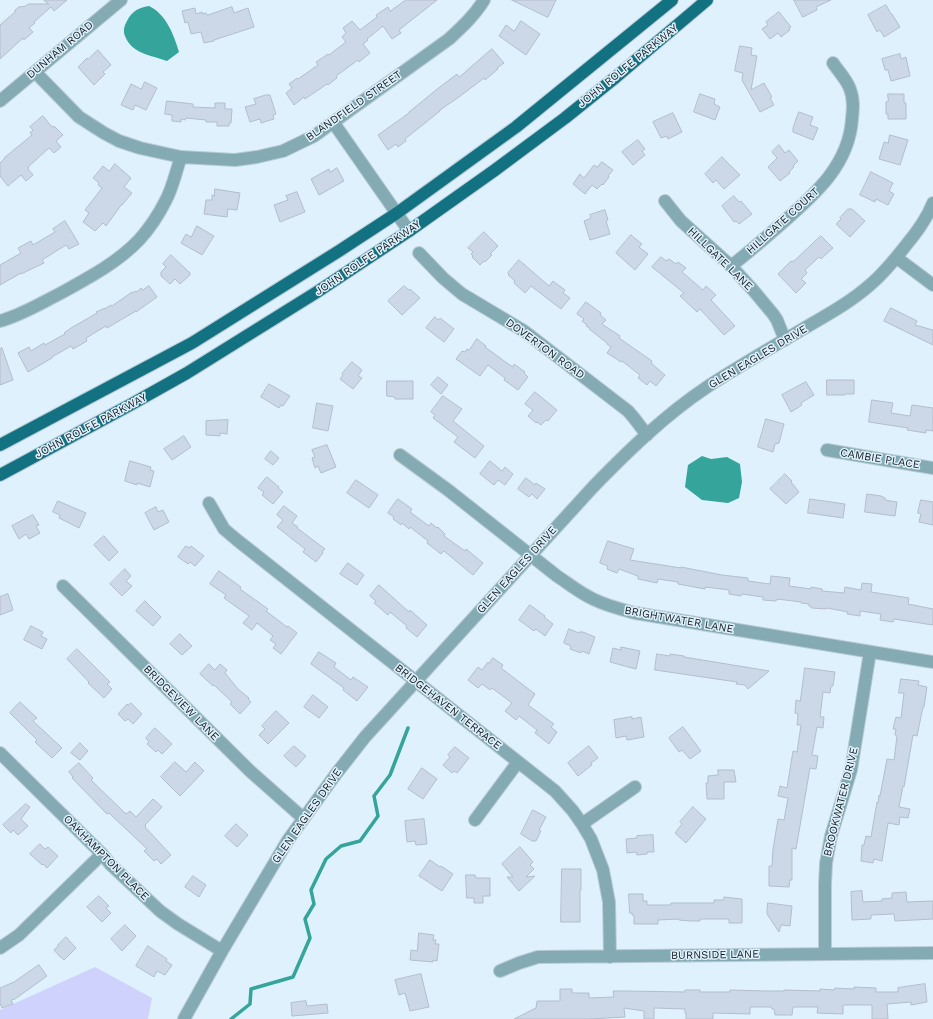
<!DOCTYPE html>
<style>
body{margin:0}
canvas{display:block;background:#def1fd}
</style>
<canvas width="933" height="1019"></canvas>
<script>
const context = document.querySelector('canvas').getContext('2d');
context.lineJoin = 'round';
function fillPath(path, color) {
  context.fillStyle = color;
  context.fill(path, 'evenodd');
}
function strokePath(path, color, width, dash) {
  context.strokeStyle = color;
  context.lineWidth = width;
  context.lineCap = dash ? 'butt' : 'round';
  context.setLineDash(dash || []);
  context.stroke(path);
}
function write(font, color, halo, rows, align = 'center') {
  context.font = font + ' "Work Sans",sans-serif';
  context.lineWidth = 3;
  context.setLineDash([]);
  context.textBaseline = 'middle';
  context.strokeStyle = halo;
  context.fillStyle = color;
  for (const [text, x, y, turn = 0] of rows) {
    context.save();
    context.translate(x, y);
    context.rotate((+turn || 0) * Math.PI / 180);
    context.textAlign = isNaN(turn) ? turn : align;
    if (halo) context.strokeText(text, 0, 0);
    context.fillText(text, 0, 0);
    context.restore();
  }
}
const green = new Path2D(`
 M95,967L152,998L148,1019H0V1010Z`);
const water = new Path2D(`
 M149,6C166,14 174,35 179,52L167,61C151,55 132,54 125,36C123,31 124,26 127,21C132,11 138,8 149,6Z
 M702,456L711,459L727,457L740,464L742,482L739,498L728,503L702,500L685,487L688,465Z`);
const stream = new Path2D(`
 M231,1019L250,1004L251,989L293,977L310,938L305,919L314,904L311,890L326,859L341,846L360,841L378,816L374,796L390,775L408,728`);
const building = new Path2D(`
 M44,0H67L54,11L51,7L34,22L35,23L29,28L33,32L24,40L23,38L0,59V25L15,12V10L19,7L26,6L28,4H48Z
 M406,0H437L399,30L401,33L392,39L383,26L367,39L368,40L363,44L370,53L359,62L358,60L336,76L337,78L328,85L327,84L305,99L304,97L294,105L286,93L292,88L289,84L297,78L298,79L318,65L316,62L328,54L329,55L346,42L342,37L346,33L343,28L352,21L360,30L377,17L376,15L388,7L390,11Z
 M512,0H556L548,17Z
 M794,0H831L816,7L817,10L803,17Z
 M886,5L891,14H892L900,27L884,37L880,30L877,32L868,15Z
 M232,7L234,13L248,8L254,27L214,40V41L204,43L201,32L191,34L188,22L185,23L182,11L195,8L196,14L202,12V14L206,13L207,15Z
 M779,12L791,27L789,28L790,30L781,37L778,33L770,39L762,29L768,25L766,22Z
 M521,21L540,34L526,55L499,36L506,25L514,31Z
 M740,46L752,48L751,55L757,56L751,90L764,83L772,97L770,98L774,105L760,112L742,80L743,73L735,71Z
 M492,49L504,63L497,68L498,69L485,80L484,78L459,97L440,110V111L405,139L406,141L398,147L396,144L388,150L378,135L409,113V112L436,90L457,74L459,77Z
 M98,50L111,65L103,72L105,74L94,85L78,67L87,58L88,59Z
 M900,54L901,59L906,57L910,76L891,81L888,70H885L882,59Z
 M145,82L157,88L146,110L135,105L133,110L121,105L131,84L141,89Z
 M700,94L715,99L714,104L720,107L715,120L694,112Z
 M888,94H904V103H906V119H888V114H886V102L888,101Z
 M266,95H270L276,114L273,115L274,119L261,123L260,119L250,122L245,107L256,104L254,99Z
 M167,101L193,104V107L215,108V103H225V109H232L231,123H229V126H217V122H206V120L186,118L185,120L181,119V122L172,121V115L165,114Z
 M799,112L813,117L810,125L818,128L813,140L793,132V128Z
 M673,113L682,132L668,139L667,136L661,138L653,122Z
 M43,116L52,127L54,126L63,135L56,141L61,147L54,153L49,148L28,167L29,168L28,169L33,175L26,181L21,175L8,186L0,176V163L5,158H4L32,135L30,133L33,130L30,127Z
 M890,135L908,140L900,165L879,159L884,142L888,143Z
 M638,140L645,149L642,151L645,155L633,165L622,152Z
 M779,145L785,153L789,150L798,161L793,166L794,167L789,172L790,173L780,181L768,167L777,158L772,152Z
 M722,157L740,175L724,189L716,180L713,183L705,174Z
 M602,162L613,170L608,176L609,177L603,185L602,184L597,189L592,185L585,194L573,184L580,174L584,178L594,165L597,167Z
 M115,164L131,178L124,187L132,193L122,205V204L106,226L103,223L95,231L83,222L89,213L85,210L102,188L98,185L99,183L93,178L103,166L109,171Z
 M337,168L344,181L319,195L311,179L329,169L330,172Z
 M871,172L893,183L889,191L894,194L888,205L876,199L875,202L860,195Z
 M215,189L240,193L237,210L228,209L227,217L204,214L206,200H212V195L214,196Z
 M297,192L305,212L280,222L274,205L288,200L286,196Z
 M734,196L739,202L741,201L752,214L739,224L736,221L734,222L722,206Z
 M848,209H852L865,221L850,237L836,224L841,219L840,218Z
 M605,210L608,220L606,221L610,234L590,240L584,221L591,218L590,215Z
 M65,221L79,244L69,249L66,245L42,260L44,263L21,274V273L0,285V265L21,253L18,248L31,241L33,245L55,232L53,229Z
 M197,226L214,236L202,255L181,243L186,234L191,237Z
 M484,232L498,246L490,254L492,255L485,262L484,261L480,265L472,257L473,256L471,254L473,252L468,248Z
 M631,235L642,244L639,247L648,254L635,270L616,253Z
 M821,236L833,248L821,259L819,257L805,270L807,273L801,279L806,283L796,293L778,274L791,261L792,262L795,260Z
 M171,255L190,273V275L180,284L175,279L170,284L161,276V272L166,267L163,264Z
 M661,257L666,261L669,259L676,264L678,262L686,268L682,272L703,290L706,286L716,295L711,300L735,326L724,335L700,309L697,312L680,296L684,293L652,267Z
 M519,260L549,286L553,281L565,290L563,293L570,298L561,309L531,286L525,293L514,283L515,281L508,275L509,274L508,273Z
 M149,286L157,297L136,312V311L107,328L106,326L86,338L87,341L73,349L71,346L52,357V358L28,372L18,353L29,347L31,351L44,343L45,345L65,334L64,333L71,328L97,313L96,312L105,308V309L111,305L112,306L132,292V293L136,291L137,292L141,288L142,290Z
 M404,286L409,290L410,289L420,298L402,315L388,301Z
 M586,302L601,313L600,315L606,320L602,324L620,336L619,338L652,361L651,363L665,375L656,386L650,381L647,385L638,378L640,375L622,361L621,362L607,353L611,347L607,344V343L589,329L590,328L586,326L587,325L582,321L584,319L577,314Z
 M891,308L917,321L915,325L933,330V345L884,321Z
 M435,317L438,320L440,318L454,329L444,342L426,328Z
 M477,339L486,346L485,347L507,363L513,367L514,364L525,372L524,373L528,377L518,390L504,380L505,378L488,365L480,376L456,359L462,351L465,352L467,349L469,350Z
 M2,348L13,380L0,385V349Z
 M352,362L362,370L358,376L362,378L353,389L340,379L343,375L342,374Z
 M438,377L448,385L441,394L431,385Z
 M827,380H854V394H845V395H827Z
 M387,381H413V399H395V397L387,396Z
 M806,382L814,395L801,403L802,405L791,412L782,395Z
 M269,384L290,396L283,406L281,405L279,408L261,397Z
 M535,392L557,410L548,421L546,420L541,425L537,422L536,423L528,416L533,410L525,404Z
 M443,396L462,409L453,421L484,446L475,458L454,442L458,437L433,418L435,415L431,412Z
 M872,400L893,403L891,413L910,416L912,405L933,408V431L926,430V433L907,430L908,428L869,422Z
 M317,403L333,406L328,431L313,428Z
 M766,419L784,424L779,443L775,444L773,452L758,447Z
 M228,420L227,434L220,433V436L206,435V421Z
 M184,436L191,447L172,460L164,449Z
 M327,445L336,467L321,473L318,466L315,468L312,458L315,457L312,450Z
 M271,451L279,458L273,465L265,459Z
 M130,461L151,467L150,470L154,471L150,487L137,483V485L125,481Z
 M490,461L502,471L505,467L513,474L505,485L498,480L494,485L480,474Z
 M785,474L792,481L791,482L799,492L786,504L770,489Z
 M267,477L279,487L278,488L283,492L273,504L262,495L264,492L258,488Z
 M526,478L535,485L536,483L545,489L537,499L532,494L529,497L518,489Z
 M356,480L378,495L369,508L347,493Z
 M867,494L881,496L885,498V500L897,502L895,516L865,512Z
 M398,499L412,509L410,512L429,526L431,523L437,528L438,527L445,534L444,536L465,551L466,549L483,563L473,575L444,551L441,554L427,543L428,541L410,527L409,529L402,523L401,525L393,519L394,517L388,513Z
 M810,499L845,504L843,518L808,513Z
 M921,500L933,502V525L919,522L921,514L918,513Z
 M58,501L86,513L79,528L59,518L60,515L53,512Z
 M284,506L297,516L292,523L298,527L297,528L325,549L322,552L323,553L316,562L303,552L305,549L277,527L283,520L277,515Z
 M156,507L158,512L163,510L169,522L154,530L145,513Z
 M33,515L39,525L36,526L40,533L29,539L26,534L19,539L12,526Z
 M104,536L118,552L109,561L94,545Z
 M608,541L634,549L630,560L681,568V567L722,575L748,578V581L770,584L771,576L790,578L789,586L811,589V587L822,589V591L844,593L845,587L861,590L862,583L872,584L871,592L909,598L908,604L933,609V625L894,619L893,622L880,620L881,614L860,611V616L847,614L848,612L827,608L826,609L812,608L809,606V604L801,603V602L777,599L776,601L763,600V597L742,594L741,596L729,594V590L705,587V589L678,584V582L658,579L657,583L638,579V576L619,569L617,573L607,569L608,566L600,563Z
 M186,546L189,548L191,546L204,556L195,566L190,562L188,564L178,557Z
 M348,563L364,575L357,585L340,574Z
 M125,569L131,576L126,581L132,586L122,596L110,584Z
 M219,571L241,587L240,589L268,609L266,611L287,627L288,626L297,633L281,654L273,648L276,644L270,640L273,636L257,623L252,630L243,623L249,616L224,598L226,595L210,584Z
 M379,585L409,612L410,610L427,625L417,637L406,628L407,626L390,612L388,615L374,603L376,601L370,596Z
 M8,594L13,610L0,615V597Z
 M145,601L161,617L153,626L136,611Z
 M530,605L545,616L544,617L553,624L545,636L536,629L534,631L519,620Z
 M31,626L43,632L41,636L47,639L42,649L24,640Z
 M569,629L579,633V632H583L595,637L589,654L582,651L581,653L570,649L571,646L564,643Z
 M180,634L192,646L182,655L170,644Z
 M621,647L640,651L636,669L610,662L613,648L621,650Z
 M77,649L110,682L107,684L112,689L104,698L88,683L89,682L67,659Z
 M319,652L336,663L334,667L351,680L353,677L368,687L357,701L343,690L344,688L311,664Z
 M657,654L670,656V654L684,656V657L745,667L769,671L748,689L745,685L736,684L737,682L655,670Z
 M493,658L503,665L501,668L535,694L528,705L554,724L551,727L557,732L549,744L535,733L537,730L519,716L516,720L505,711L512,703L492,688L490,690L482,684L478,688L468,680L478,667L482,670L488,662L489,663Z
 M209,664L215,670L220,664L227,670L225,673L238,689L249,698L248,699L251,702L240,714L230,704L232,702L214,685L213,686L200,674Z
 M805,668L835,672L833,686H831L830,693L823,692L820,717H824L823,728L817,727L812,755L818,756L816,769L810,768L796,849L792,848V880H790L789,887L769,886V866H772L773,849L778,819L784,820L788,798L778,796L780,786L787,788L793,751L797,752L801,725H797L798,714L795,713L796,700L800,701Z
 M901,679L919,681L918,685L927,687L924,707H923L917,736L913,735L904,787L903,786L899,807L910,809L908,818L900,817L899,825L888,823L882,861L874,859L873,863L861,861L862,845H864L866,836L871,837L877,802L878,803L879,795L880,796L887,759L894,760L897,736L895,735L896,729H893L896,717L901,718L904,693H899Z
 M313,695L328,707L319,718L304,707Z
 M20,702L37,718L33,721L62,748L52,758L35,742L37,740L10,713Z
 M131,703L142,714L133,724L128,719L125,721L118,714L127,704L128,705Z
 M276,711L289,723L268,744L259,735L265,729L262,726Z
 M632,717V719L641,717L644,737L627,740L626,736L616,738L614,720Z
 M683,727L701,751L690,759L682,750L679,752L669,738Z
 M155,728L172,744L162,754L158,750L156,752L147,744L149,742L146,738Z
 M80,743L88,751L80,760L71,753Z
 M294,746L306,756L296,767L284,756Z
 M589,746L598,758L591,763L592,765L578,776L568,763Z
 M455,747L469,758L457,773L454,771L452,773L443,765L450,757L448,755Z
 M175,762L186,772L195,762L204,771L180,796L161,777Z
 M79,763L93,778L91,780L126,814L130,811L136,817L153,799L162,807L145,825L146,826L145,827L171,855L161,864L157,859L154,861L144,851L147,849L109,813L107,814L72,778L73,777L69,772Z
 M422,768L437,779L423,799L408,789Z
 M718,770H734L736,782H724V799H707L706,783H708V776L718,775Z
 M26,804L30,807L21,819L28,826L18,835L13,830L11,833L3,825Z
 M693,807L706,819L686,843L675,833L682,824L680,822Z
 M533,810L546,817L539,830L541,831L536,841H532L521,834Z
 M424,819L427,844L416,845L415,841L407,842L405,821Z
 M236,824L248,835L237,847L225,836Z
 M653,835L654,852H647V854L637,855L636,852L627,853L626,839L637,838V836Z
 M40,844L45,849L48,847L58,856L47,868L43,864L42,865L30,854Z
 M520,847L533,862L530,865L534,869L526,877L535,876L519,891L507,877H513L502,864Z
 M430,860L440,867L441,866L453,874L442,891L419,876Z
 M562,869H581V890H580V922H561Z
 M466,875H475L476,878H490V896H483V903H474V898H467Z
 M193,876L206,885L199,897L185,887Z
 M862,891L863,902L882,901V899L892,898V893L906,892L907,902L933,901V919L895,921L894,914L871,915V919L852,920L851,892Z
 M629,894H643V901H647V905H671V903H714V900H724V897L742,899V923H729V919H700V921H691L679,920V919L658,920V924H634V915H632V913H630Z
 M99,896L109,906L106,908L111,913L102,922L87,907Z
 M768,903L792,906L790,926L781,925L779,932L767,914Z
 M125,925L136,936L122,951L111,939Z
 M419,933L434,935L433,940H436L435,944H439L437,961L433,960V962L410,960L411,950L417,951Z
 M66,937L76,948L64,960L61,957H60L54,950L59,945H58Z
 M148,946L167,959L166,961L172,965L165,975L157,971L154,977L136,966Z
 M39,965L47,976L15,999L11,1000L13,1004L2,1008L0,1003V988L14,982Z
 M421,974L429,1007L410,1011L405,993L399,995L395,980Z
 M925,984L927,1002L911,1005V1002L887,1004L888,1019H872V1005H843V1014L817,1013L818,1007H793L792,1015H775L774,1009H772L771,1007H750V1014L713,1013V1019H686V1013H685V1009L654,1008V1019H644V1011L624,1008L625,1017L589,1019H514L536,1008L537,1001H560V989H572V993H589V998L614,997L613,991H628L685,992V990H700V992H730V990L767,991H784V990L820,991V989L834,990L835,988L854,989V987L876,988V992H898V988Z
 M306,1001L307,1006L327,1004L328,1013L292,1016L291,1003Z`);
const minor = new Path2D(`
 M35,72L79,117L104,133L119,141L140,148L181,157L235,160L257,157L283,151L314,136L449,39C462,27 475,15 484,0
 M0,101L121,0
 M333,122L409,231
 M665,201L681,221L731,266L753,290L773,314L777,320L785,340
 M419,253L443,278L462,294L524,331L628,411L634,418L647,435
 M897,258L933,285
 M731,266C748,253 764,239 780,225C813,196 849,166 852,119C853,109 854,99 850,89C847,80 839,72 833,63
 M0,321C22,315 41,303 61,293C88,278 117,263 139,240C149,229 159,214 166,200C173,187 176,171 181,157
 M827,450L933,468
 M400,455L448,490L557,576C569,584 580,593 593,599C607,606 620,609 635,613L933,662
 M209,503L224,529L237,540L555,791L573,811L582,824L591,839L603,870L609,902L610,957
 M63,586L250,771L303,818
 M0,753L102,854L111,865L160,911L178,924L222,951
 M475,820L518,762
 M582,824L635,787
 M0,948L19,935L102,854
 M825,954V884L826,863L831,836L851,770L870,652
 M500,971L519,963L538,957L933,953
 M184,1019L222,951L288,840L336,774L365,737L593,487C628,451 665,415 707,387C739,366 774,346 808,326C829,314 852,301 871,284C884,273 896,258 907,244C917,232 927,218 933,203`);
const major = new Path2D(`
 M0,445L192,343L339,251L397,213L516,127L672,0
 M0,475L130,405L187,373L317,292L409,231L495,170L565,118L616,77L707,0`);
const streetNames = [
 ["DUNHAM ROAD",60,50,-40],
 ["JOHN ROLFE PARKWAY",628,66,-39],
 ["BLANDFIELD STREET",354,106,-35],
 ["HILLGATE COURT",783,221,-42],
 ["JOHN ROLFE PARKWAY",368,258,-34],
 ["HILLGATE LANE",720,259,44],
 ["DOVERTON ROAD",545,349,36],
 ["GLEN EAGLES DRIVE",758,357,-31],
 ["JOHN ROLFE PARKWAY",91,426,-28],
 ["CAMBIE PLACE",880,459,9],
 ["GLEN EAGLES DRIVE",517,570,-48],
 ["BRIGHTWATER LANE",679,620,10],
 ["BRIDGEVIEW LANE",181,703,45],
 ["BRIDGEHAVEN TERRACE",448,707,38],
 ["BROOKWATER DRIVE",841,802,-76],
 ["GLEN EAGLES DRIVE",307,816,-55],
 ["OAKHAMPTON PLACE",106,858,45],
 ["BURNSIDE LANE",715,955,-1]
];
fillPath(green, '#cfd2fc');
fillPath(water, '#35a49b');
strokePath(stream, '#35a49b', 3.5);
fillPath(building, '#ccd7e8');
strokePath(building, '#b3bdcd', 1);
strokePath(minor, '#bacbd5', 14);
strokePath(major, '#bacbd5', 14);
strokePath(minor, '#84abb3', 12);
strokePath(major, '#137281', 12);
write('11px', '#151c20', '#def1fd', streetNames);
</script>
